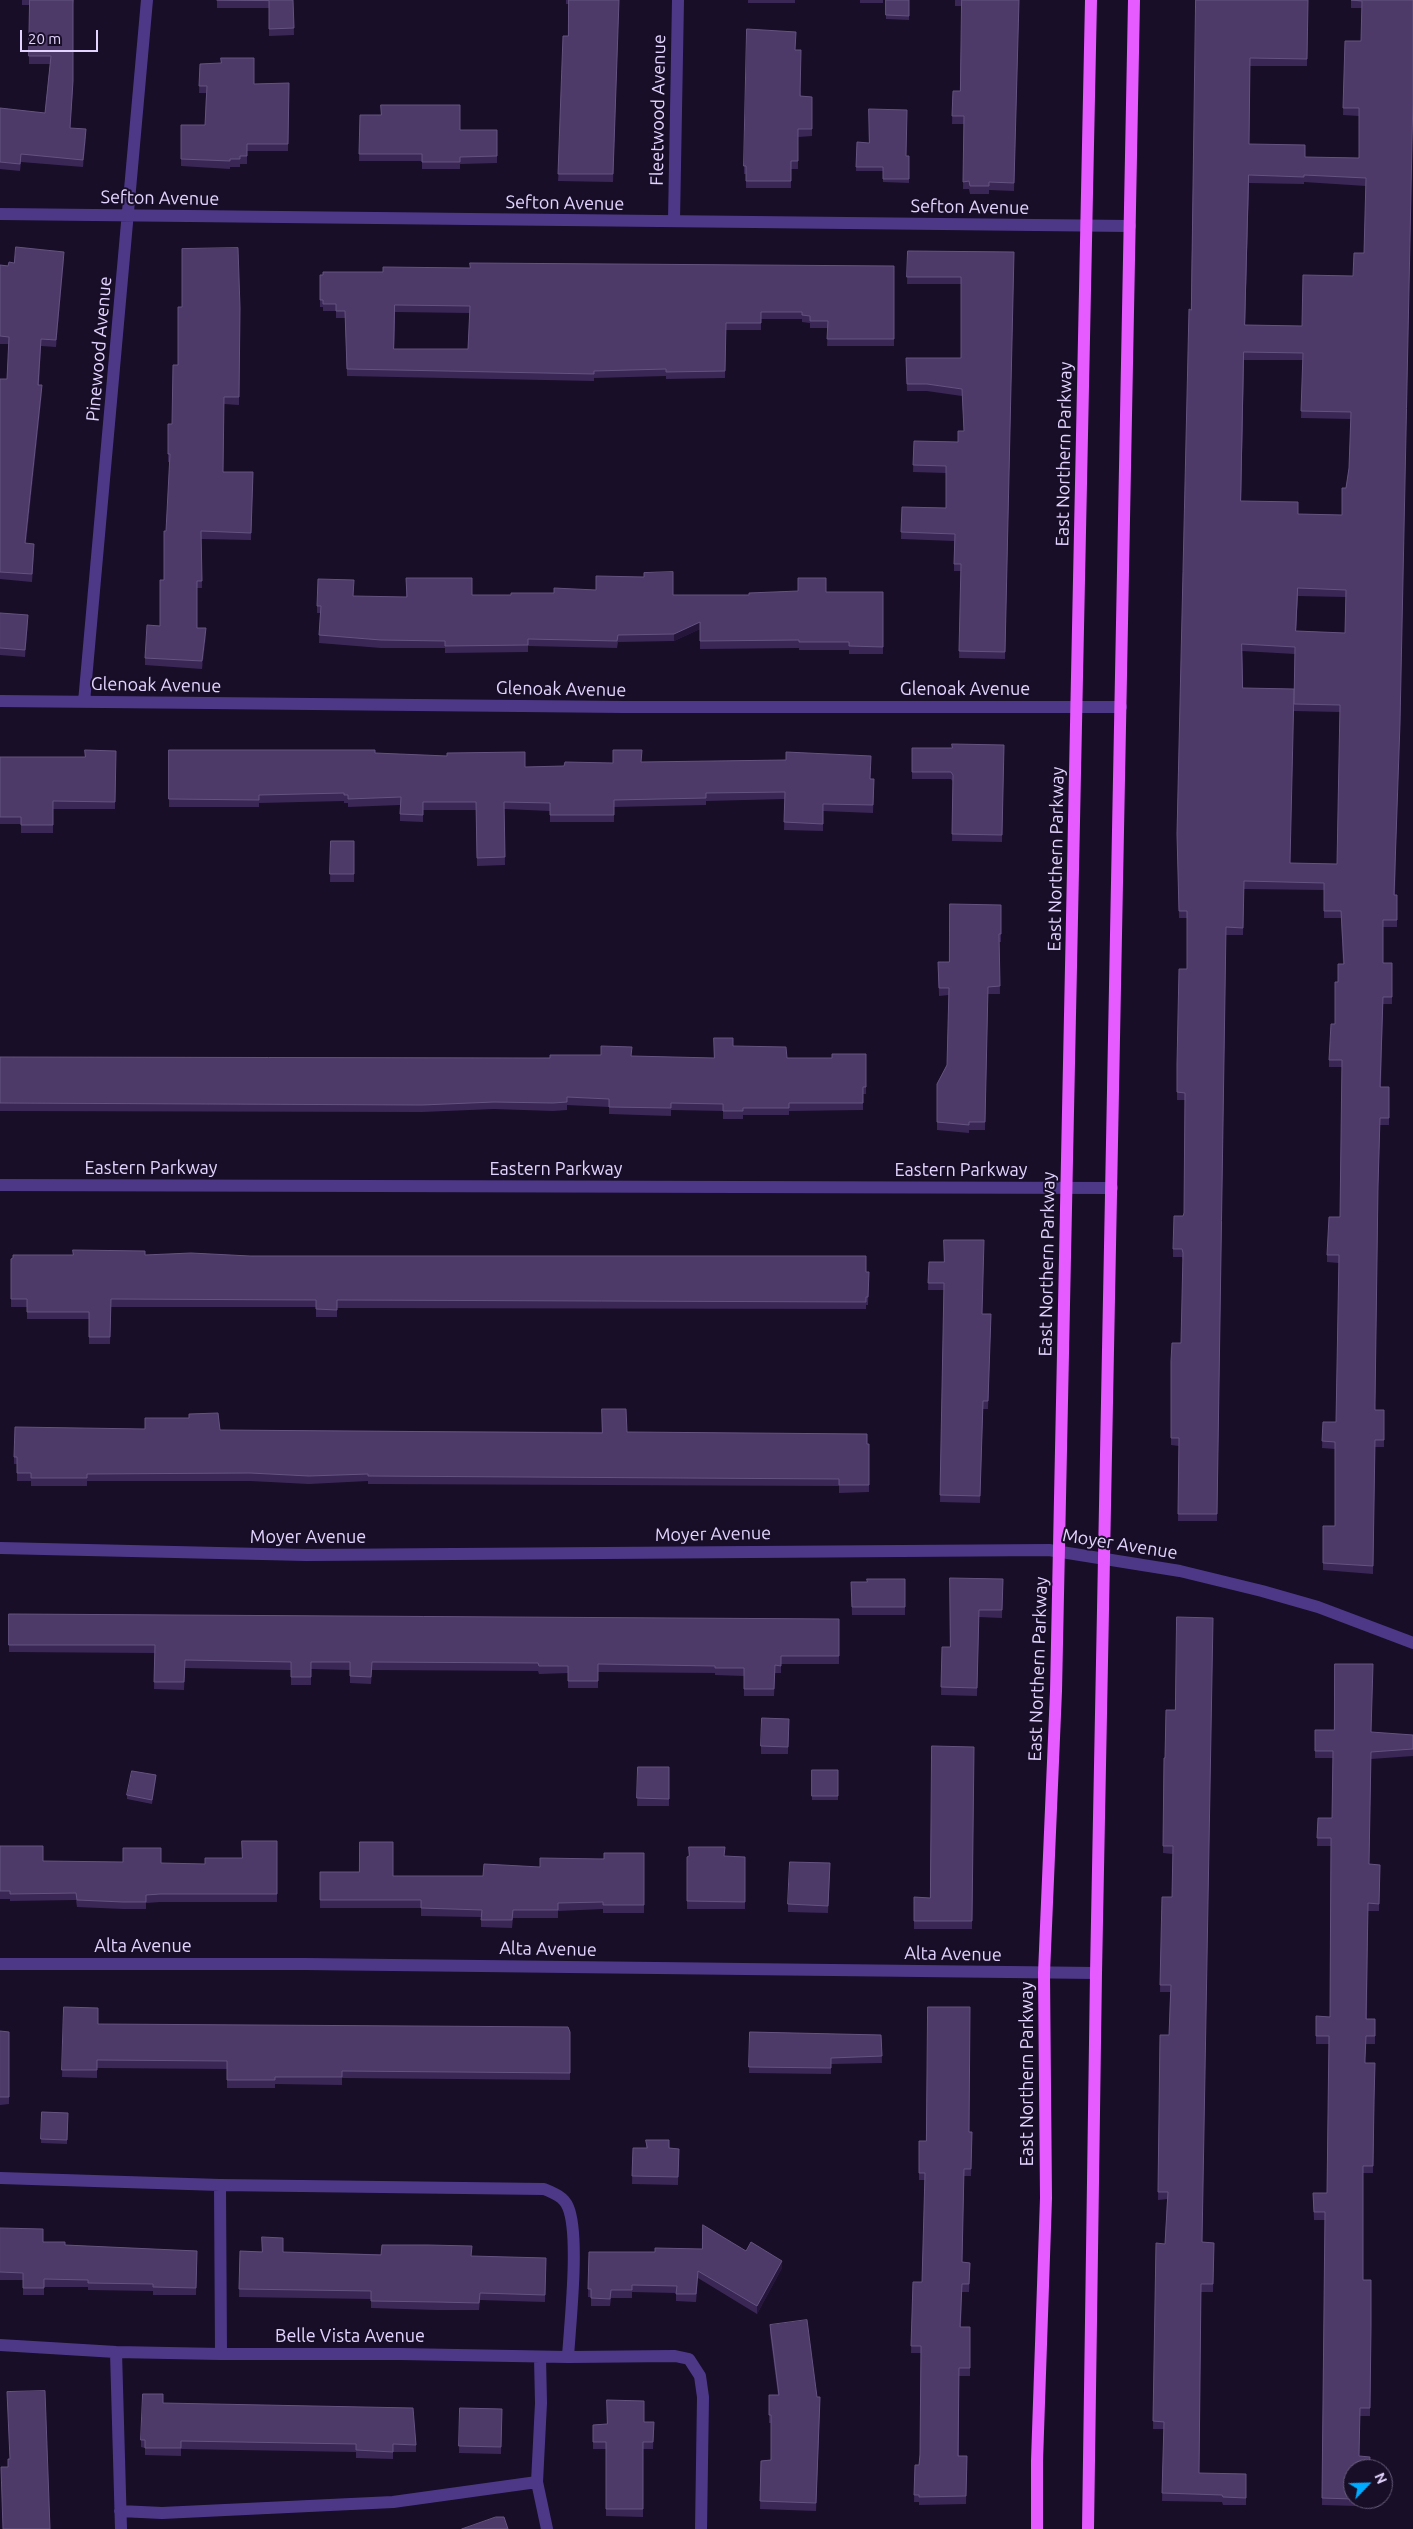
<!DOCTYPE html>
<style>
body{margin:0}
#map{position:relative;width:1413px;height:2529px;overflow:hidden;background:#180e27;font-family:Ubuntu,sans-serif}
canvas{display:block}
.north{position:absolute;left:1343px;top:2459px;width:50px;height:50px;box-sizing:border-box;background:#180e27;border:1px solid #695d7d;border-radius:50%;rotate:66deg;font-size:14px;font-weight:700;line-height:20px;text-align:center;color:#e3d4ff}
.north::after{content:'';display:block;margin:auto;width:18px;height:22px;background:#00acff;clip-path:polygon(50% 0,100% 100%,50% 72%,0 100%)}
.scale{position:absolute;left:20px;top:30px;width:78px;height:22px;box-sizing:border-box;border:2px solid #e3d4ff;border-top:0;padding-left:6px;font-size:15px;line-height:18px;white-space:nowrap;color:#e3d4ff;-webkit-text-stroke:4px #180e27;paint-order:stroke}
</style>
<div id="map">
<canvas width="1413" height="2529"></canvas>
<div class="north">N</div>
<div class="scale">20 m</div>
</div>
<script>
const context = document.querySelector('canvas').getContext('2d');
context.lineJoin = 'round';
function strokePath(path, color, width, dash) {
  context.strokeStyle = color;
  context.lineWidth = width;
  context.lineCap = dash ? 'butt' : 'round';
  context.setLineDash(dash || []);
  context.stroke(path);
}
function fillPath(path, color) {
  context.fillStyle = color;
  context.fill(path, 'evenodd');
}
function write(font, color, halo, rows, align = 'center') {
  context.font = font + ' Ubuntu,sans-serif';
  context.lineWidth = 4;
  context.setLineDash([]);
  context.textBaseline = 'middle';
  context.strokeStyle = halo;
  context.fillStyle = color;
  for (const [text, x, y, turn = 0] of rows) {
    context.save();
    context.translate(x, y);
    context.rotate((+turn || 0) * Math.PI / 180);
    context.textAlign = isNaN(turn) ? turn : align;
    if (halo) context.strokeText(text, 0, 0);
    context.fillText(text, 0, 0);
    context.restore();
  }
}
const minor = new Path2D(`
 M0,214L1130,226
 M674,221L678,0
 M0,701L625,707H1121
 M84,702L147,0
 M0,1185L1112,1188
 M0,1548L306,1555L1049,1550L1180,1571L1262,1591L1318,1607L1413,1643
 M0,1964H305L1096,1973
 M0,2178L220,2185L544,2189C554,2193 564,2197 568,2207C580,2235 570,2323 568,2357
 M220,2185L221,2354
 M0,2345L116,2352L221,2354H401L568,2357L675,2356L689,2359L700,2376L703,2397L701,2529
 M116,2352L121,2529
 M540,2357L541,2403L537,2482L547,2529
 M120,2511L162,2513L393,2502L537,2482`);
const major = new Path2D(`
 M1037,2529V2461L1046,2198L1044,1973L1056,1691L1091,0
 M1088,2529L1096,1973L1134,0`);
const wall = new Path2D(`
 M22,0H74L73,4V88L70,128L86,137L83,167L21,162L20,171L0,169V108L45,113L50,64H29V5H22Z
 M217,0H293L294,35L269,36V8H217Z
 M566,0H619L613,182L558,181L568,36L569,4H566Z
 M748,0H795V3H748Z
 M860,0H883V3H860Z
 M886,0H909V20L886,19Z
 M955,0H1019L1014,191L989,190V194H970L969,189H963L964,124H952L953,91H960L962,6H955Z
 M1196,0H1308L1307,66H1250L1249,144L1305,157L1359,158V116L1343,115L1345,41H1361L1362,8H1351V0H1413L1395,895H1397V927H1383V963H1392V1004H1383L1381,1087H1389V1125H1380L1378,1193L1375,1410H1384V1447H1375L1373,1574L1323,1570V1526H1335V1449L1322,1448L1323,1422H1336L1339,1263L1327,1262V1255L1340,1217L1342,1067H1329V1060L1335,1024L1338,982L1343,964L1341,918H1324V890L1244,889L1243,935H1226L1217,1521H1178L1179,1446L1171,1445V1361L1181,1343L1183,1260L1182,1257H1173V1249L1184,1213L1185,1100H1177V1064L1187,969V918H1179L1177,834L1191,310ZM1304,182L1366,186L1364,253L1353,276L1302,326L1245,325L1249,183L1304,184ZM1244,360H1303L1301,418L1351,419L1349,468L1342,515L1298,514L1241,501ZM1298,596L1346,597L1345,633L1296,631ZM1242,651L1295,654L1294,711L1340,712L1337,864L1290,863L1243,688Z
 M795,50L801,96L812,97V136L798,137V169H791V188H746V174H744V166Z
 M200,64L254,84L289,83L288,151H247V164H240V167H230V169L181,166V125H205L206,93H199Z
 M360,115L460,130H497V163L460,164V169H422V161H359Z
 M857,142L906,156H909V183L883,182V171H856Z
 M908,251L1014,252L1005,659L959,658L961,571H954V541L901,539L902,507L946,508V473L913,472L914,441L958,442L964,431L962,396L927,391H907L906,358H961V284H907Z
 M64,259L56,347L41,346L39,385L42,392L26,543L34,551L32,582L0,579V379H7L9,344H0V265L8,266L14,263Z
 M894,266V346H827L828,328H810V323L802,322V319H761V330H726L725,378L666,379V376L594,378V381L347,376L345,318H336V311H323V307H320V275L383,272L470,268ZM395,312L470,313L468,349H394Z
 M240,308L239,405L224,404L223,472H253L251,540L201,539L202,588H197V628L206,635L202,669L145,665V658L160,626L164,580L170,462H168V424H172Z
 M406,578L472,595H749L826,592H883V654H849V650H799V648L700,649V629L674,641L618,642L617,648L528,646V652L445,653V648H381L319,643L320,613H317V606L406,597Z
 M0,613L28,622L25,657L0,655Z
 M1004,745L1002,842L952,841L953,782L951,779H912V748H952Z
 M169,750L375,753L525,767L564,766L613,763L642,762L874,779L873,813L823,811V831L784,830L785,799L706,801V805L614,807V822H550V811L504,809L505,865L477,866L476,810H423V822L400,821V805L348,807V803H344V801L259,803V807H169Z
 M116,751L115,809H53V833H21V824H0V757H85Z
 M331,841H354V882H330Z
 M1001,905V942H999L1000,994H988L985,1130H969V1133L937,1130V1084L947,1065L949,995L939,996L938,962H949Z
 M733,1046L787,1058H832L866,1054V1094H863V1110L789,1111V1115H743V1119H723V1111L671,1110V1116L609,1114V1107L567,1105V1110L553,1111L494,1109L422,1112L0,1111V1057L537,1058L632,1056L714,1058Z
 M73,1255H145L250,1256L869,1272L868,1305H866V1309L337,1308V1317H316V1307H111L110,1344H89V1319H27V1307H11V1259Z
 M929,1262L982,1314H991L988,1409H983L980,1503L940,1502L944,1290H928Z
 M220,1430L627,1432L869,1444V1492L839,1493V1486L368,1484V1481L309,1484L250,1481H87V1486H31V1481H17V1464H14V1457Z
 M905,1579V1615H852L851,1582H867Z
 M1003,1579L1002,1618L979,1617L977,1696L941,1695L942,1647H950Z
 M9,1614L839,1619V1664H781V1673H775L774,1696H744V1676L715,1675V1673L598,1672V1688H568V1673L539,1674L538,1671L372,1670L371,1684L350,1683V1670L311,1669V1685H291V1670L185,1668L184,1690L154,1689L155,1653L9,1652Z
 M1166,1710L1202,2242L1214,2243L1213,2292H1201L1199,2473L1246,2474V2505H1223L1222,2502L1162,2501L1164,2429H1153L1156,2243L1165,2244L1167,2199L1158,2200L1160,2035H1169L1170,1992H1160L1162,1897H1172L1173,1854L1163,1853L1164,1758H1165Z
 M789,1719L788,1754H761V1746Z
 M1315,1730L1413,1735V1756L1371,1759L1369,1864L1380,1865L1379,1911H1368V1913L1367,2019L1375,2027V2044H1366L1365,2061V2063H1375L1373,2173H1363V2280H1371L1370,2416H1360L1353,2469V2499H1358V2506L1322,2505L1325,2220H1314L1313,2193H1327L1329,2044H1316V2036L1330,2017L1331,1846H1317L1318,1818H1332L1333,1758H1315Z
 M974,1747L972,1929H914V1897L930,1898Z
 M638,1767H669V1806H637Z
 M812,1770H838V1800H812Z
 M156,1779L152,1804L127,1799V1795Z
 M277,1841V1902H160L146,1903V1909H123L77,1907L76,1900L10,1901V1899H0V1846L43,1861L205,1864L242,1858Z
 M644,1853V1913H603V1909L558,1911V1918H513L512,1928L481,1927V1917L421,1916V1908H320V1872L393,1876H483L540,1867Z
 M687,1857H745V1909H687Z
 M830,1871L828,1913L788,1912V1904Z
 M64,2007L98,2024L570,2032V2080L342,2078V2085L275,2084V2088H227V2069L97,2068V2078L62,2077Z
 M0,2031L9,2032V2104L0,2105Z
 M750,2032L881,2035L882,2063L831,2064V2074L749,2073Z
 M42,2112L68,2113L67,2144L41,2143Z
 M969,2132H972L971,2176H964L962,2262L970,2263L969,2292H962L961,2327H970V2376H959V2456H967L966,2504L919,2505V2502H914L915,2465H919L920,2455L921,2353H911L913,2282H922L925,2180H919V2141H926Z
 M646,2140L669,2148L679,2149L678,2185L632,2184L633,2148H646Z
 M0,2228L43,2242L65,2245L197,2251L196,2295H153V2291L88,2290V2287H44V2295H23V2280H0Z
 M240,2251L546,2258L545,2302L480,2300L479,2310H437L371,2308V2299L239,2297Z
 M589,2252H655L782,2268L757,2314L698,2278L696,2302L676,2301V2293L632,2292V2298H611L610,2306H591V2297H588Z
 M770,2325L817,2397L820,2404L816,2511L760,2509L761,2461L771,2460V2423H769V2395H778L770,2333Z
 M163,2403L416,2445V2452H393V2459L356,2458V2452L181,2449V2456L145,2455V2448L141,2447V2440Z
 M460,2408L502,2409L501,2454L459,2453Z
 M654,2422L653,2449H643V2517L606,2516V2449H593V2425Z`);
const shadedWall = new Path2D(`
 M73,81V88L70,135V128Z
 M86,129V137L83,167V160Z
 M64,252V259L56,347V340Z
 M42,385V392L25,550V543Z
 M28,615V622L25,657V650Z
 M700,622V629L674,641V634Z
 M206,628V635L202,669V661Z
 M156,1775V1779L152,1804V1800Z
 M782,2261V2268L757,2314V2306Z`);
const building = new Path2D(`
 M30,0H73V81L70,128L86,129L83,160L21,154L20,164L0,162V108L45,113L51,56H29Z
 M217,0H293L294,28L269,29V1Z
 M569,0H619L613,174H558L563,36H568Z
 M886,0H909V16L886,15Z
 M962,0H1019L1014,183L989,182V186H970L969,181L963,182L964,116H952L953,91H960Z
 M1196,0H1308L1307,59L1250,58L1249,144L1305,145V157L1359,158V108H1343L1345,41H1361L1362,1L1351,0H1413V94L1400,723L1394,895H1397V920H1383V963H1392V997H1383L1380,1087H1389V1118H1380L1378,1186L1375,1403V1410H1384V1440H1375L1373,1566L1323,1563V1526H1335V1442L1322,1441L1323,1422H1336L1339,1255H1327L1329,1217H1340L1342,1060H1329L1331,1024H1335V982H1338V964H1344L1341,911H1324V883L1244,881L1243,928L1226,927L1217,1514H1178L1179,1438H1171V1361L1172,1343H1181L1183,1253L1182,1249H1173L1174,1216H1183L1184,1213L1185,1093L1177,1092V1064L1179,969H1187V911H1179L1177,834L1189,309L1191,310ZM1249,175L1304,177V175L1366,178L1364,253H1354L1353,276L1303,275L1302,326L1245,325ZM1244,352L1303,353L1301,411L1351,412L1349,468L1346,488H1342V515L1298,514V502L1241,501ZM1298,588L1346,590L1345,633L1296,631ZM1242,644L1295,647L1294,704L1340,705L1337,864L1290,863L1294,689L1243,688Z
 M747,29L796,32L795,50H801L800,96L812,97V129H798V161H791V181H746V166H744Z
 M221,58H254V84L289,83L288,144H247V156H240V159H230V161L181,159V125H205L207,86H199L200,64L221,63Z
 M381,105H460V130H497V156L460,157V162H422V154H359L360,115H381Z
 M869,109L907,110L906,156H909V179H883V167H856L857,142L869,143Z
 M16,247L64,252L56,340L41,339L38,385H42L25,543L34,544L32,574L0,572V379H7L9,337L0,336V265L8,266L9,262L14,263Z
 M238,248L240,308L239,397H224L223,472H253L251,533L201,531L202,581H197V628H206L202,661L145,658L147,625L160,626V580H164V531H166L170,454H168V424H172L173,365H178V307H182V249Z
 M908,251L1014,252L1005,652L959,651L961,564H954L955,534L901,532L902,507L946,508V466L913,465L914,441L958,442V431H964L962,389L927,384H907L906,358H961V277H907Z
 M470,263L894,266V339H827L828,321H810V316L802,315V312H761V323H726L725,371L666,372V369L594,371V374L347,369L345,311H336V304H323V300H320V275H323V272H383V267L470,268ZM395,305L470,306L468,349H394Z
 M673,572V595H749V593L798,591V578H826V592H883V647L849,646V642H799V640L700,641V622L674,634L618,635L617,641L528,639V645L445,646V641L381,640L319,635L321,606H317L318,579L354,580L353,596L407,597L406,578H472V595H511V593H554V588L596,590V576L644,577V573Z
 M0,613L28,615L25,650L0,648Z
 M952,744L1004,745L1002,835L952,834L953,775L951,772H912V748H952Z
 M85,750L116,751L115,802L53,801V825H21V817H0V757H85Z
 M169,750H375V753L447,756V753L525,752V767L564,766L565,762L613,763V750H642L641,762L786,760V752L871,756L870,779H874L873,805L823,804V824L784,822L785,792L706,793V798L614,800V815H550V803L504,802L505,857L477,858L476,802H423V815L400,814L401,797L348,799V795H344V793L259,795V800L169,799Z
 M331,841H354V874H330Z
 M950,904L1001,905V934H999L1000,986L988,987L985,1122H969V1125L937,1122V1084L947,1065L949,988H939L938,962H949Z
 M714,1038H733V1046L786,1047L787,1058H832V1054H866V1087H863V1103H789V1108H743V1111H723V1104L671,1103V1108L609,1107V1099L567,1097V1102L553,1103L494,1102L422,1105L0,1103V1057L537,1058H550V1055H601V1046L632,1047L631,1056L714,1058Z
 M944,1240H984L982,1314H991L988,1401H983L980,1496L940,1495L944,1283H928L929,1262H944Z
 M73,1250L145,1251V1255L191,1253L250,1256H866V1272H869L868,1297H866V1302L337,1300V1310L316,1309V1300L111,1299L110,1337H89V1312H27V1299H11V1259L13,1258V1255H73Z
 M602,1409H626L627,1432L867,1434V1444H869V1485H839V1479L368,1476V1474L309,1476L250,1473L87,1474V1478H31V1473H17V1457H14L15,1427L145,1429V1418H189V1414L218,1413L220,1430L602,1433Z
 M950,1578L1003,1579L1002,1610H979L977,1688L941,1687L942,1647H950Z
 M867,1579H905V1607H852L851,1582H867Z
 M9,1614L839,1619V1656H781V1666L775,1665L774,1689H744V1668H715V1666L598,1664V1681H568V1666H539L538,1663L372,1662L371,1677L350,1676V1662H311V1677H291V1662L185,1660L184,1682H154L155,1645H9Z
 M1177,1617L1213,1618L1202,2242L1214,2243L1213,2284H1201L1199,2473L1246,2474V2498L1223,2497L1222,2495L1162,2493L1164,2422L1153,2421L1156,2243L1165,2244L1168,2192H1158L1160,2035H1169L1171,1985H1160L1162,1897H1172L1173,1846H1163L1164,1758H1165L1166,1710H1175Z
 M1335,1664H1373L1371,1732L1413,1735V1749L1371,1752L1369,1864L1380,1865L1379,1904L1368,1903V1905L1366,2019H1375V2036H1366L1365,2059V2063H1375L1374,2100L1373,2166H1363V2280H1371V2326L1370,2408H1360L1359,2456L1370,2457L1369,2469H1353V2499L1322,2498L1325,2212H1314L1313,2193H1327L1329,2036H1316V2016L1330,2017L1331,1838H1317L1318,1818H1332L1333,1751H1315V1730H1334Z
 M762,1718L789,1719L788,1747L761,1746Z
 M932,1746L974,1747L972,1921H914V1897L930,1898Z
 M638,1767H669V1799L637,1798Z
 M812,1770H838V1796H812Z
 M132,1771L156,1775L152,1800L127,1795Z
 M242,1841H277V1894H160L146,1895V1902H123L77,1900L76,1893L10,1894V1891H0V1846H43V1861L123,1862V1848H161V1863L205,1864V1858H242Z
 M360,1842H393V1876H483L484,1864L540,1867V1858L604,1859V1853H644V1905H603V1902L558,1903V1910H513L512,1920H481L482,1910L421,1908V1900H320V1872H359Z
 M689,1847H725L724,1856L745,1857V1902L687,1901V1857L689,1856Z
 M790,1862L830,1863L828,1906L788,1904Z
 M64,2007L98,2008V2024L568,2027L570,2032V2073L342,2071V2077H275V2080H227V2061L97,2060V2070H62Z
 M928,2007H970L969,2132H972L971,2169H964L962,2262L970,2263L969,2284H962L960,2327H970V2368H959L958,2456H967L966,2496L919,2497V2495H914L915,2465H919L920,2455L921,2346H911L913,2282H922L925,2173H919V2141H926Z
 M0,2031L9,2032V2097H0Z
 M750,2032L881,2035L882,2056L831,2058V2068L749,2067Z
 M42,2112L68,2113L67,2140L41,2139Z
 M646,2140H669V2148L679,2149L678,2177L632,2176L633,2148H647Z
 M703,2225L746,2251L751,2242L782,2261L757,2306L698,2271L696,2294H676L677,2286L632,2285V2290H611L610,2299L591,2298V2289H588L589,2252H655V2248L702,2249Z
 M0,2228L43,2229V2242H65V2245L197,2251L196,2288L153,2287V2284L88,2283V2280L44,2279V2288H23V2273L0,2272Z
 M262,2237L283,2238V2252L381,2255L382,2245H428L472,2246L471,2256L546,2258L545,2295L480,2293L479,2303L437,2302L371,2301V2291L239,2289L240,2251L262,2252Z
 M807,2320L817,2397H820L816,2503L760,2501L761,2461L771,2460V2415H769V2395H779L770,2325Z
 M45,2391L50,2529H3L1,2467H8V2459H10L7,2392Z
 M143,2394H163V2403L413,2408L416,2445L393,2444V2452L356,2450V2444L181,2441V2448H145V2440H141Z
 M607,2400L644,2401V2422H654L653,2442H643V2509H606V2442H593V2425L607,2424Z
 M460,2408L502,2409L501,2447L459,2446Z
 M496,2517H504L508,2529H462Z`);
const streetNames = [
 ["Fleetwood Avenue",658,110,-89],
 ["Sefton Avenue",160,198,1],
 ["Sefton Avenue",565,203,1],
 ["Sefton Avenue",970,207,1],
 ["Pinewood Avenue",99,349,-85],
 ["East Northern Parkway",1064,454,-89],
 ["Glenoak Avenue",156,685,1],
 ["Glenoak Avenue",561,689,1],
 ["Glenoak Avenue",965,689],
 ["East Northern Parkway",1056,859,-89],
 ["Eastern Parkway",151,1168],
 ["Eastern Parkway",556,1169],
 ["Eastern Parkway",961,1170],
 ["East Northern Parkway",1047,1264,-89],
 ["Moyer Avenue",713,1534,-1],
 ["Moyer Avenue",308,1537],
 ["Moyer Avenue",1120,1544,9],
 ["East Northern Parkway",1038,1669,-88],
 ["Alta Avenue",143,1946],
 ["Alta Avenue",548,1949,1],
 ["Alta Avenue",953,1954,1],
 ["East Northern Parkway",1027,2074,-90],
 ["Belle Vista Avenue",350,2336]
];
strokePath(minor, '#4d3888', 12);
strokePath(major, '#e65bff', 12);
fillPath(wall, '#3b2756');
fillPath(shadedWall, '#25153b');
fillPath(building, '#4d3a68');
strokePath(building, '#645280', 1);
write('18px', '#e3d4ff', '#180e27', streetNames);
</script>
